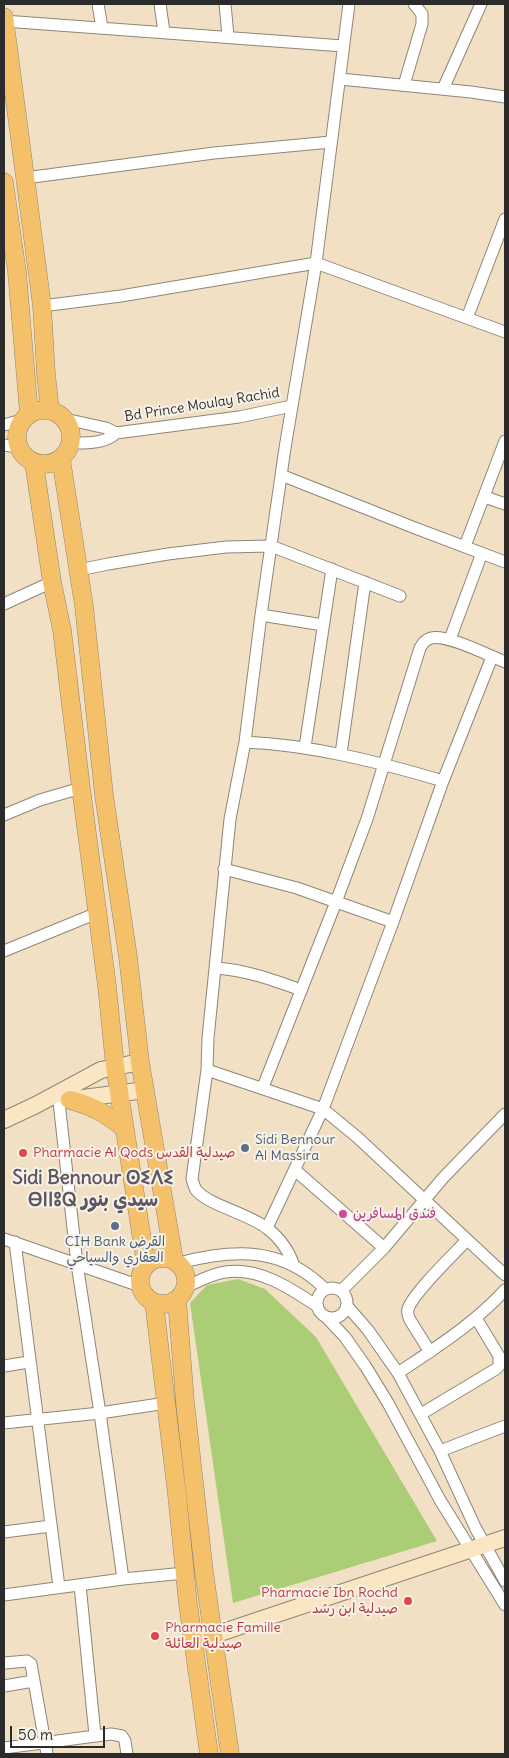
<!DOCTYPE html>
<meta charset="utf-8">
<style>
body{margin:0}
#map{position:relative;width:509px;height:1758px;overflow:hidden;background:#f2e0c5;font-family:Delius,sans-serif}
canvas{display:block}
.frame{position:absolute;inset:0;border:5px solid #2b2b2b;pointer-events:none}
.scale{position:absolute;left:10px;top:1726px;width:95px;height:22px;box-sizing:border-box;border:2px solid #2b2b2b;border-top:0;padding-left:6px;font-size:15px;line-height:18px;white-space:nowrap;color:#2b2b2b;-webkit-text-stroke:4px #f7f3e8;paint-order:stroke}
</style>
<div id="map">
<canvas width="509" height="1758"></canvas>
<div class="frame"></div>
<div class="scale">50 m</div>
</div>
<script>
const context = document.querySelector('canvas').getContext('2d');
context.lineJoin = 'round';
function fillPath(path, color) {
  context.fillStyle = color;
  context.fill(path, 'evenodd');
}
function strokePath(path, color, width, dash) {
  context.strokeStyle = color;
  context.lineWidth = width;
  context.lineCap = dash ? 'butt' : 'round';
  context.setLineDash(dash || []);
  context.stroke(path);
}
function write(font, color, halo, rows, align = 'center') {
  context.font = font + ' Delius,"Playpen Sans Arabic","Noto Sans Tifinagh",sans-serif';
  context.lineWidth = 4;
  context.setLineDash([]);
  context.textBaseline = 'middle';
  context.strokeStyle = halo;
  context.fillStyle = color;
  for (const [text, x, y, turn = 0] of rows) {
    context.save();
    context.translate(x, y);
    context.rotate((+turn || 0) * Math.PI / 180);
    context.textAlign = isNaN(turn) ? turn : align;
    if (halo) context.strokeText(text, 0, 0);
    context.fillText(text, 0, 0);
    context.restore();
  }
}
const green = new Path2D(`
 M238,1279L265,1289L316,1337L437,1541L233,1603L190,1303L207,1285Z`);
const street = new Path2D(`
 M98,4L102,28
 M160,4L164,32
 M225,4L228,36
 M4,21L343,46
 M340,79L471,92L505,97
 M404,85L422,24V14L414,4
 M443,89L481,4
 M25,178L214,153L331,142
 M42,306L121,296L316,263L505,332
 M467,318L505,219
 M65,419L106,428L116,433C106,444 84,443 71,443
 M4,425L22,420
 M116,433L239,417L292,406
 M4,445L18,447
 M281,475L415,528L505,562
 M485,497L505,504
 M465,546L505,441
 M79,570L108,564L168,554L226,547L271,546L400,596
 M4,604L52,582
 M261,615L323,625
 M450,639L482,553
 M245,742C312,745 379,762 443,781
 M305,747L332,569
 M341,754L365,582
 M4,815L40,800L81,788
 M224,869L297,888L393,922
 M4,951L97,913
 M216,968C246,970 273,980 301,990
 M207,1070L323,1109L357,1137L505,1275
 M263,1087L336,902L367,819L420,648C423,643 425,640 431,638C447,634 488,655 505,662
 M58,1093L77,1264L100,1413L123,1579
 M295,1170L384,1248
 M267,1228L323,1109L393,922L443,781L492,657
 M4,1239L140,1286
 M15,1242L59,1587
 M179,1263C233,1249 282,1246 325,1289
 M294,1266C289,1251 281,1239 268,1229C250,1214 208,1205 196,1190C194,1186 193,1183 192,1179L207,1070L208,1038L230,819L245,742L261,615L285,448L316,263L349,4
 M186,1287C199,1281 211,1274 225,1272C259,1267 290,1288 317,1306
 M317 1303a15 15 0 1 1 30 0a15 15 0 1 1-30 0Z
 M341,1291L384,1248L443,1178L505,1114
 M347,1306L368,1330L398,1373L440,1451L476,1529L505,1581
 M326,1317L345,1337L366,1367L388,1403L440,1500L505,1605
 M430,1352L410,1320C408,1316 407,1313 408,1309C413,1293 454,1254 467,1240
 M4,1366L29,1362
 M398,1373C435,1348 474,1324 505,1290
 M421,1414L496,1369L499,1366V1356L476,1318
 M4,1423L100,1413L166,1403
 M440,1451L505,1426
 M4,1532L51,1526
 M80,1585L95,1735
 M4,1595L123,1579L185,1573
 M4,1663L27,1661L31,1664L47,1754
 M4,1686L34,1681
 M4,1748L111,1734L122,1736L125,1741L127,1754`);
const secondary = new Path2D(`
 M68,1100L145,1090
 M4,1120L36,1105L101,1070L140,1062
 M193,1642L505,1538`);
const primary = new Path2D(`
 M4,17L42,306L46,374L50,410
 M4,182L17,272L29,414
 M17 437a27 27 0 1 1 54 0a27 27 0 1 1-54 0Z
 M61,459L84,606L104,795L128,957L140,1062L174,1260
 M34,463L52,582L62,630L81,788L107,986L115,1066L146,1265
 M70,1100C93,1106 106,1114 124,1128
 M140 1281a23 23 0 1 1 46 0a23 23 0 1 1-46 0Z
 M177,1300L185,1402L204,1572L230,1754
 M154,1302L177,1495L188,1604L209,1754`);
const markers = [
 [245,1148,5,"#5c6f8a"],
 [23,1153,5,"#e0444e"],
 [343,1214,5,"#d1479c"],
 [115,1226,5,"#5c6f8a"],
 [408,1601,5,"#e0444e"],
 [155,1636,5,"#e0444e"]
];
const streetNames = [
 ["Bd Prince Moulay Rachid",202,405,-9]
];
const serviceNames = [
 ["Sidi Bennour",255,1140],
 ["Al Massira",255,1156],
 ["CIH Bank القرض",115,1242,"center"],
 ["العقاري والسياحي",115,1258,"center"]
];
const healthNames = [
 ["Pharmacie Al Qods صيدلية القدس",33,1153],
 ["Pharmacie Ibn Rochd",398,1593,"right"],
 ["صيدلية ابن رشد",398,1609,"right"],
 ["Pharmacie Famille",165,1628],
 ["صيدلية العائلة",165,1644]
];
const hotelNames = [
 ["فندق المسافرين",353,1214]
];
const districtNames = [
 ["Sidi Bennour ⵙⵉⴷⵉ",93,1179],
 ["ⴱⵏⵏⵓⵕ سيدي بنور",93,1201]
];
fillPath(green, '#abcd76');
strokePath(street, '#8e8678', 13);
strokePath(secondary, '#8e8678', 18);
strokePath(primary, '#8e8678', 19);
strokePath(street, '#fff', 11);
strokePath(secondary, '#fbe6c3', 16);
strokePath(primary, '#f4c16a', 18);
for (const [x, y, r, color] of markers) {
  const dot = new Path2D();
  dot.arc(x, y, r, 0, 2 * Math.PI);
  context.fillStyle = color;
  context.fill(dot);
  strokePath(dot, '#f7f3e8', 2);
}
write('14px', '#2b2b2b', '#f7f3e8', streetNames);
write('14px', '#4e5e75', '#f7f3e8', serviceNames, 'left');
write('14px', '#be3a42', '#f7f3e8', healthNames, 'left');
write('14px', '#b23c85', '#f7f3e8', hotelNames, 'left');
write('bold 19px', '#605765', '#f7f3e8', districtNames);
</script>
